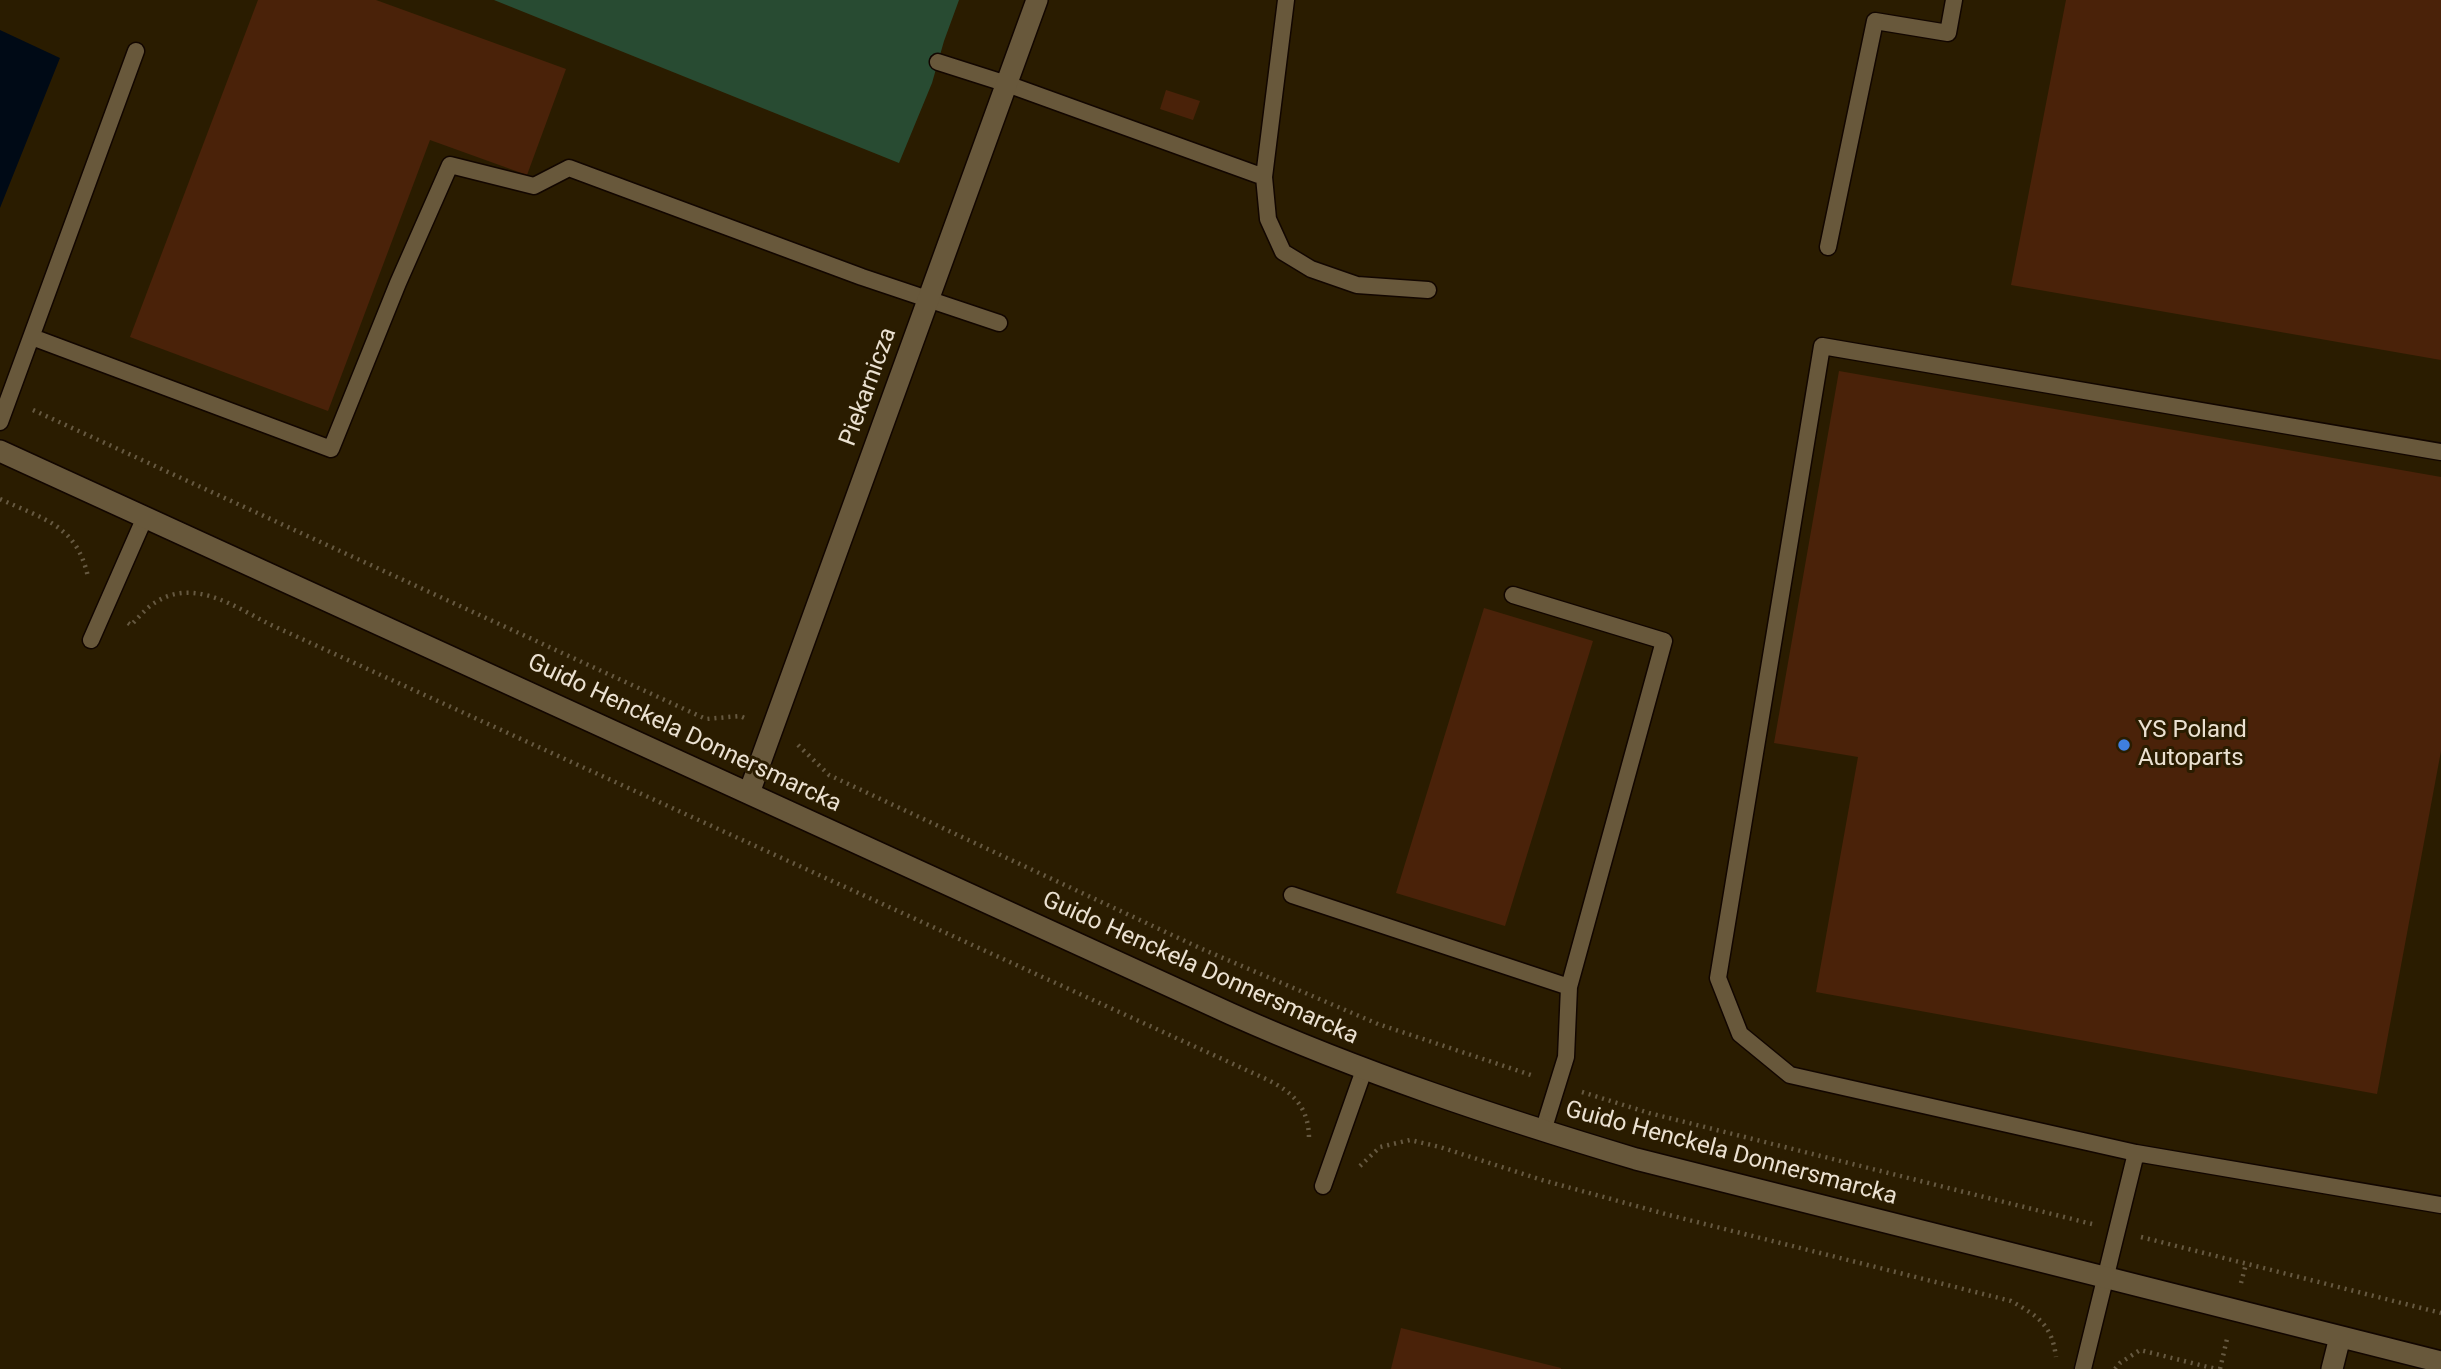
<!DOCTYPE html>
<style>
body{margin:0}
canvas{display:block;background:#2a1c00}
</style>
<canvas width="2441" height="1369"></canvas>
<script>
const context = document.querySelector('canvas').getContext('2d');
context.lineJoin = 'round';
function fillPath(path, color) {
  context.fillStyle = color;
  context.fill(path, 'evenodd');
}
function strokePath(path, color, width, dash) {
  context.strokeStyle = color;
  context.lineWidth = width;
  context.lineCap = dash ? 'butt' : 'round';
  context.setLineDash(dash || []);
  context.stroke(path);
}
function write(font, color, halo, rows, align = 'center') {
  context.font = font + ' Roboto,sans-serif';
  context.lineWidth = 6;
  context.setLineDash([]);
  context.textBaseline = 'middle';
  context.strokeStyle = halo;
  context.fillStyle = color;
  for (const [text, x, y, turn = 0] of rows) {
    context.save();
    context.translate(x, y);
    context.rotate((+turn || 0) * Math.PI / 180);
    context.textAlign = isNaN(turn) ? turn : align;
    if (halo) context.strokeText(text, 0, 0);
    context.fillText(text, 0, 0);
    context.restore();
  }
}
const green = new Path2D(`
 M494,0H959L944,41L932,83L899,163Z`);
const water = new Path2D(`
 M0,30L60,58L0,208Z`);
const building = new Path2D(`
 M258,0H376L566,69L527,175L430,140L328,411L130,337Z
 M2066,0H2441V360L2011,285Z
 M1166,90L1200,101L1193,120L1160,109Z
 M1839,371L2441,477V751L2377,1094L1816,992L1858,757L1774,743Z
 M1484,608L1593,641L1505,926L1396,893Z
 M1401,1328L1561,1368V1369H1391Z`);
const path = new Path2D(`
 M33,410L706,719L740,716L747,719
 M0,499C43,519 77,525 88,577
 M128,623L131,625C139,617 147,607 156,602C194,578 234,606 269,624L1266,1079C1293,1092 1309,1107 1309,1139
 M798,745L829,775L1202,949L1378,1024L1534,1076
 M1582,1092L1649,1113L2092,1224
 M1360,1166L1380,1147L1410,1140L1440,1147L1542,1180L1669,1215L2011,1301C2038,1316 2052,1325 2056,1357
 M2141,1237L2441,1313
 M2241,1283L2246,1264
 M2115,1369L2120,1363L2140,1350L2216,1369
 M2220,1369L2227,1339`);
const lane = new Path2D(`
 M938,62L1007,84L1264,177L1286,0
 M1264,177L1268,219L1283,252L1311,269L1357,285L1428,290
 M1828,247L1875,21L1948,33L1954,0
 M32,337L331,449L398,283L450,165L534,186L569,168L862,277L999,323
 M0,422L136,51
 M2441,452L1822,346L1718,978L1740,1034L1790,1075L2136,1153L2441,1205
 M1513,595L1664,641L1569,987L1566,1057L1543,1131
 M91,640L145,517
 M1292,895L1569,987
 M1323,1186L1364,1070
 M2083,1369L2136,1153`);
const street = new Path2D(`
 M0,451L1231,1014C1363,1073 1499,1118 1636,1159L2441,1362
 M749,793L1037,0
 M2332,1369L2340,1337`);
const markers = [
 [2124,745,7,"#3f7fe0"]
];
const streetNames = [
 ["Piekarnicza",869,387,-70],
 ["Guido Henckela Donnersmarcka",684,734,25],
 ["Guido Henckela Donnersmarcka",1200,969,24],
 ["Guido Henckela Donnersmarcka",1731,1154,15]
];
const poiNames = [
 ["YS Poland",2138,731],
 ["Autoparts",2138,759]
];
fillPath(green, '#284b32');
fillPath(water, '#000a16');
fillPath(building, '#4a2209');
strokePath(lane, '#120600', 19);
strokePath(street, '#120600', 24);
strokePath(path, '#665941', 4.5, [2, 5]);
strokePath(lane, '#68583b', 16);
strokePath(street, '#68583b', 21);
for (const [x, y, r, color] of markers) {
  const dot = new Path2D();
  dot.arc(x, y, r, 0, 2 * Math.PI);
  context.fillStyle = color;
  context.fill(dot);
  strokePath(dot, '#2a1c00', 2.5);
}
write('24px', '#ebe1d1', '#2a1c00', streetNames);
write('24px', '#ebe1d1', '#2a1c00', poiNames, 'left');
</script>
